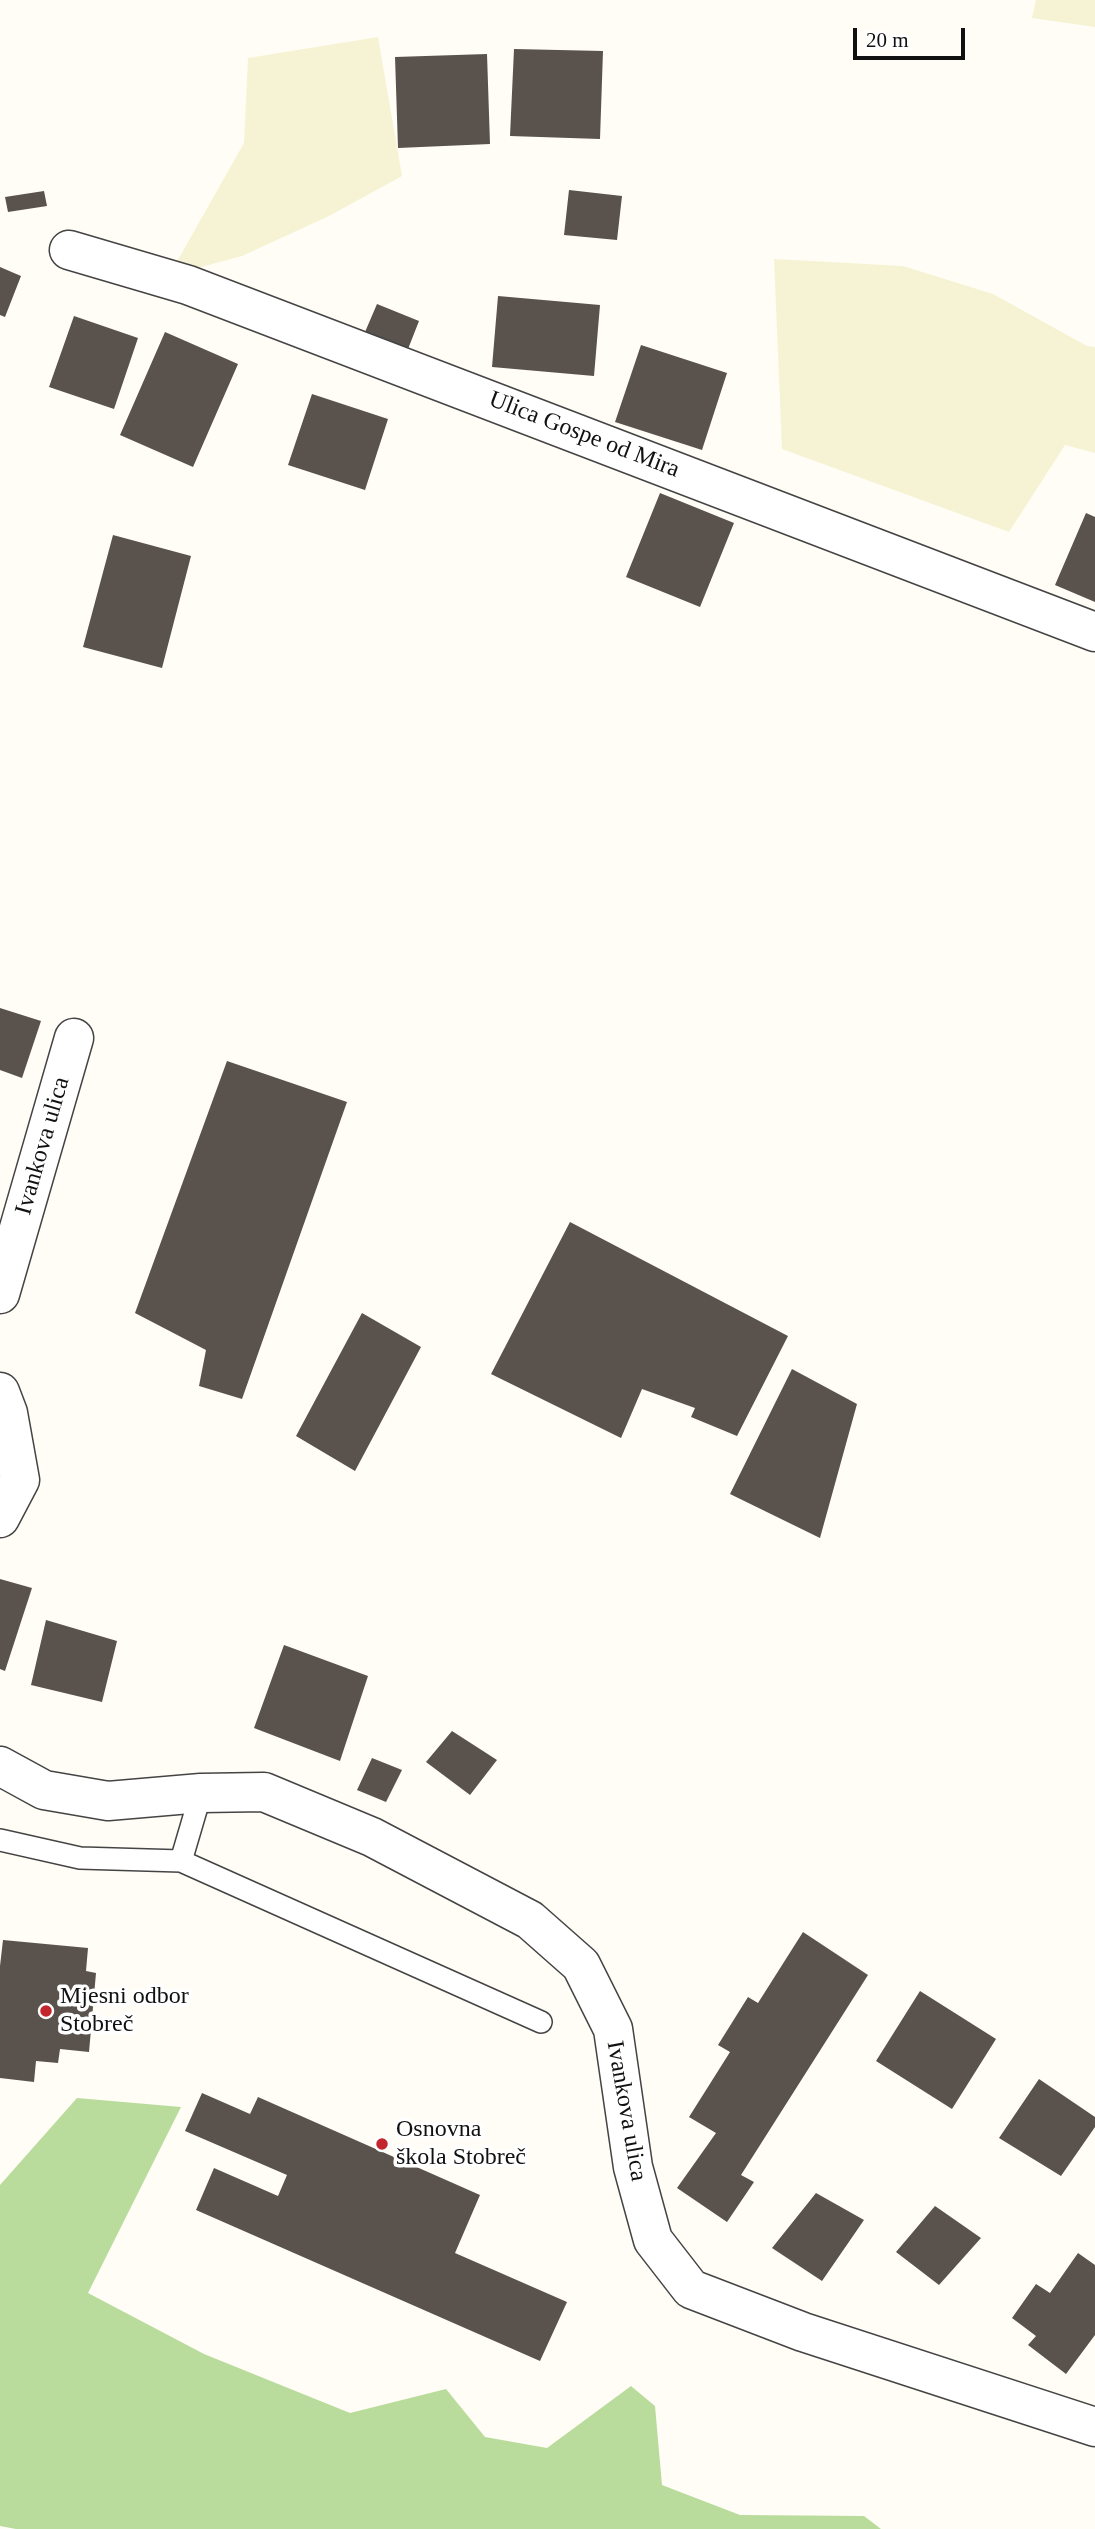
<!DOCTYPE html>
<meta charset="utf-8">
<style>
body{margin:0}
#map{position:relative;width:1095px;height:2529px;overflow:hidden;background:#fffdf5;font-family:Georgia,serif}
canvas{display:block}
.scale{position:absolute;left:853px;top:28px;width:112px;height:32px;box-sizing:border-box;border:4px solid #111;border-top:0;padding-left:9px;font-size:21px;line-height:24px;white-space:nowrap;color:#111;-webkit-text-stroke:5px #fff;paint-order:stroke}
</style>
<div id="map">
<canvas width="1095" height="2529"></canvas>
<div class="scale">20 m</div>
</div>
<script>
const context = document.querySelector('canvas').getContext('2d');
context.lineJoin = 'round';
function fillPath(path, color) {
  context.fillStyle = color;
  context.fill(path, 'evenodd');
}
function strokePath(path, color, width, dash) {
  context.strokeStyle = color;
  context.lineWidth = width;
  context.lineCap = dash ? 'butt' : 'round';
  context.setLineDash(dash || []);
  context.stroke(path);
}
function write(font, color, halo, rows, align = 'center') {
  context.font = font + ' Georgia,serif';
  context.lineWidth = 7;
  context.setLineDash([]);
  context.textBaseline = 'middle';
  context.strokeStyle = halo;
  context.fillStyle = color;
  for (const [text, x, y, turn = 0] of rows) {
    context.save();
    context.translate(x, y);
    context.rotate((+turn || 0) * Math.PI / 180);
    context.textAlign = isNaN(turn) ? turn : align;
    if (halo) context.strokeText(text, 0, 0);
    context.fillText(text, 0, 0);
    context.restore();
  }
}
const farmland = new Path2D(`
 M1036,0H1095V27L1032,18Z
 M378,37L402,176L329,216L242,256L190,270L175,265L244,143L248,58Z
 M774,259L903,266L993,294L1087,346L1095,347V453L1065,445L1009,532L782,449Z`);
const forest = new Path2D(`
 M77,2098L181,2107L88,2293L204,2354L350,2413L446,2389L485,2437L547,2448L631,2386L655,2406L662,2485L740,2515L864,2516L881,2529H16L0,2526V2185Z`);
const building = new Path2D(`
 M514,49L603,51L600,139L510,136Z
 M487,54L490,144L398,148L395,57Z
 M569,190L622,196L617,240L564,235Z
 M44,191L47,206L8,212L5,197Z
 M0,267L21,276L5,317L0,315Z
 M498,296L600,305L594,376L492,367Z
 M377,304L419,321L408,349L365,332Z
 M74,316L138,338L114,409L49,387Z
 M165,332L238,364L193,467L120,435Z
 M641,345L727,373L702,450L615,422Z
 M312,394L388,419L365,490L288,465Z
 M660,493L734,523L700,607L626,577Z
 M1086,513L1095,517V602L1055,585Z
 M113,535L191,556L162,668L83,647Z
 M0,1008L41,1021L22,1078L0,1070Z
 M227,1061L347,1102L242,1399L199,1386L206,1350L135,1313Z
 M570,1222L788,1336L737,1436L691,1417L695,1408L642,1389L621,1438L491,1374Z
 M362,1313L421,1347L355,1471L296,1436Z
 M792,1369L857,1404L820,1538L730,1494Z
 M0,1579L32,1588L5,1671L0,1669Z
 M46,1620L117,1641L102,1702L31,1685Z
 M284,1645L368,1676L340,1761L254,1728Z
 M452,1731L497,1760L470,1795L426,1762Z
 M372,1758L402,1770L386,1802L357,1790Z
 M803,1932L868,1975L741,2175L754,2182L727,2222L677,2188L716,2133L689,2117L730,2052L718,2045L748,1997L758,2003Z
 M3,1940L88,1948L86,1971L96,1973L89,2052L60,2049L58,2063L36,2061L34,2082L0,2078V1966Z
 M920,1991L996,2039L952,2109L876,2061Z
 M1039,2079L1095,2117V2127L1061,2176L999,2138Z
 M202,2093L250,2114L258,2097L480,2195L455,2253L567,2302L540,2361L196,2210L214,2168L278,2196L287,2175L185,2131Z
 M816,2193L864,2220L822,2281L772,2248Z
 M935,2206L981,2238L939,2285L896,2252Z
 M1078,2253L1095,2265V2335L1066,2374L1028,2345L1036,2336L1012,2318L1036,2284L1050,2293Z`);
const service = new Path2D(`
 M201,1793L181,1861L541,2022
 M0,1840L80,1858L181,1861`);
const minor = new Path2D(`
 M69,250L188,285L1095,632
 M0,1294L74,1038
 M0,1392L8,1413L20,1480L0,1518
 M0,1766L44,1790L108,1801L201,1793L264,1792L372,1837L530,1920L581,1965L613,2029L633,2167L653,2240L691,2289L803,2332L1095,2427`);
const markers = [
 [46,2011,7,"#c4262e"],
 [382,2144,7,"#c4262e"]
];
const streetNames = [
 ["Ulica Gospe od Mira",584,435,21],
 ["Ivankova ulica",43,1146,-74],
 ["Ivankova ulica",626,2111,80]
];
const poiNames = [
 ["Mjesni odbor",60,1997],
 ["Stobreč",60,2025],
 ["Osnovna",396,2130],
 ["škola Stobreč",396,2158]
];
fillPath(farmland, '#f6f3d4');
fillPath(forest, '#b9dc9c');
fillPath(building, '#5a524d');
strokePath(service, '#444', 24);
strokePath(minor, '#444', 41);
strokePath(service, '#fff', 21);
strokePath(minor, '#fff', 38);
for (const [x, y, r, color] of markers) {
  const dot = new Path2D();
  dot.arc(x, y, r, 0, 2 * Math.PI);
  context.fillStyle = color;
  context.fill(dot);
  strokePath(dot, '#fff', 2.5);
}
write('24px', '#111', '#fff', streetNames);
write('24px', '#111', '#fff', poiNames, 'left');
</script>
